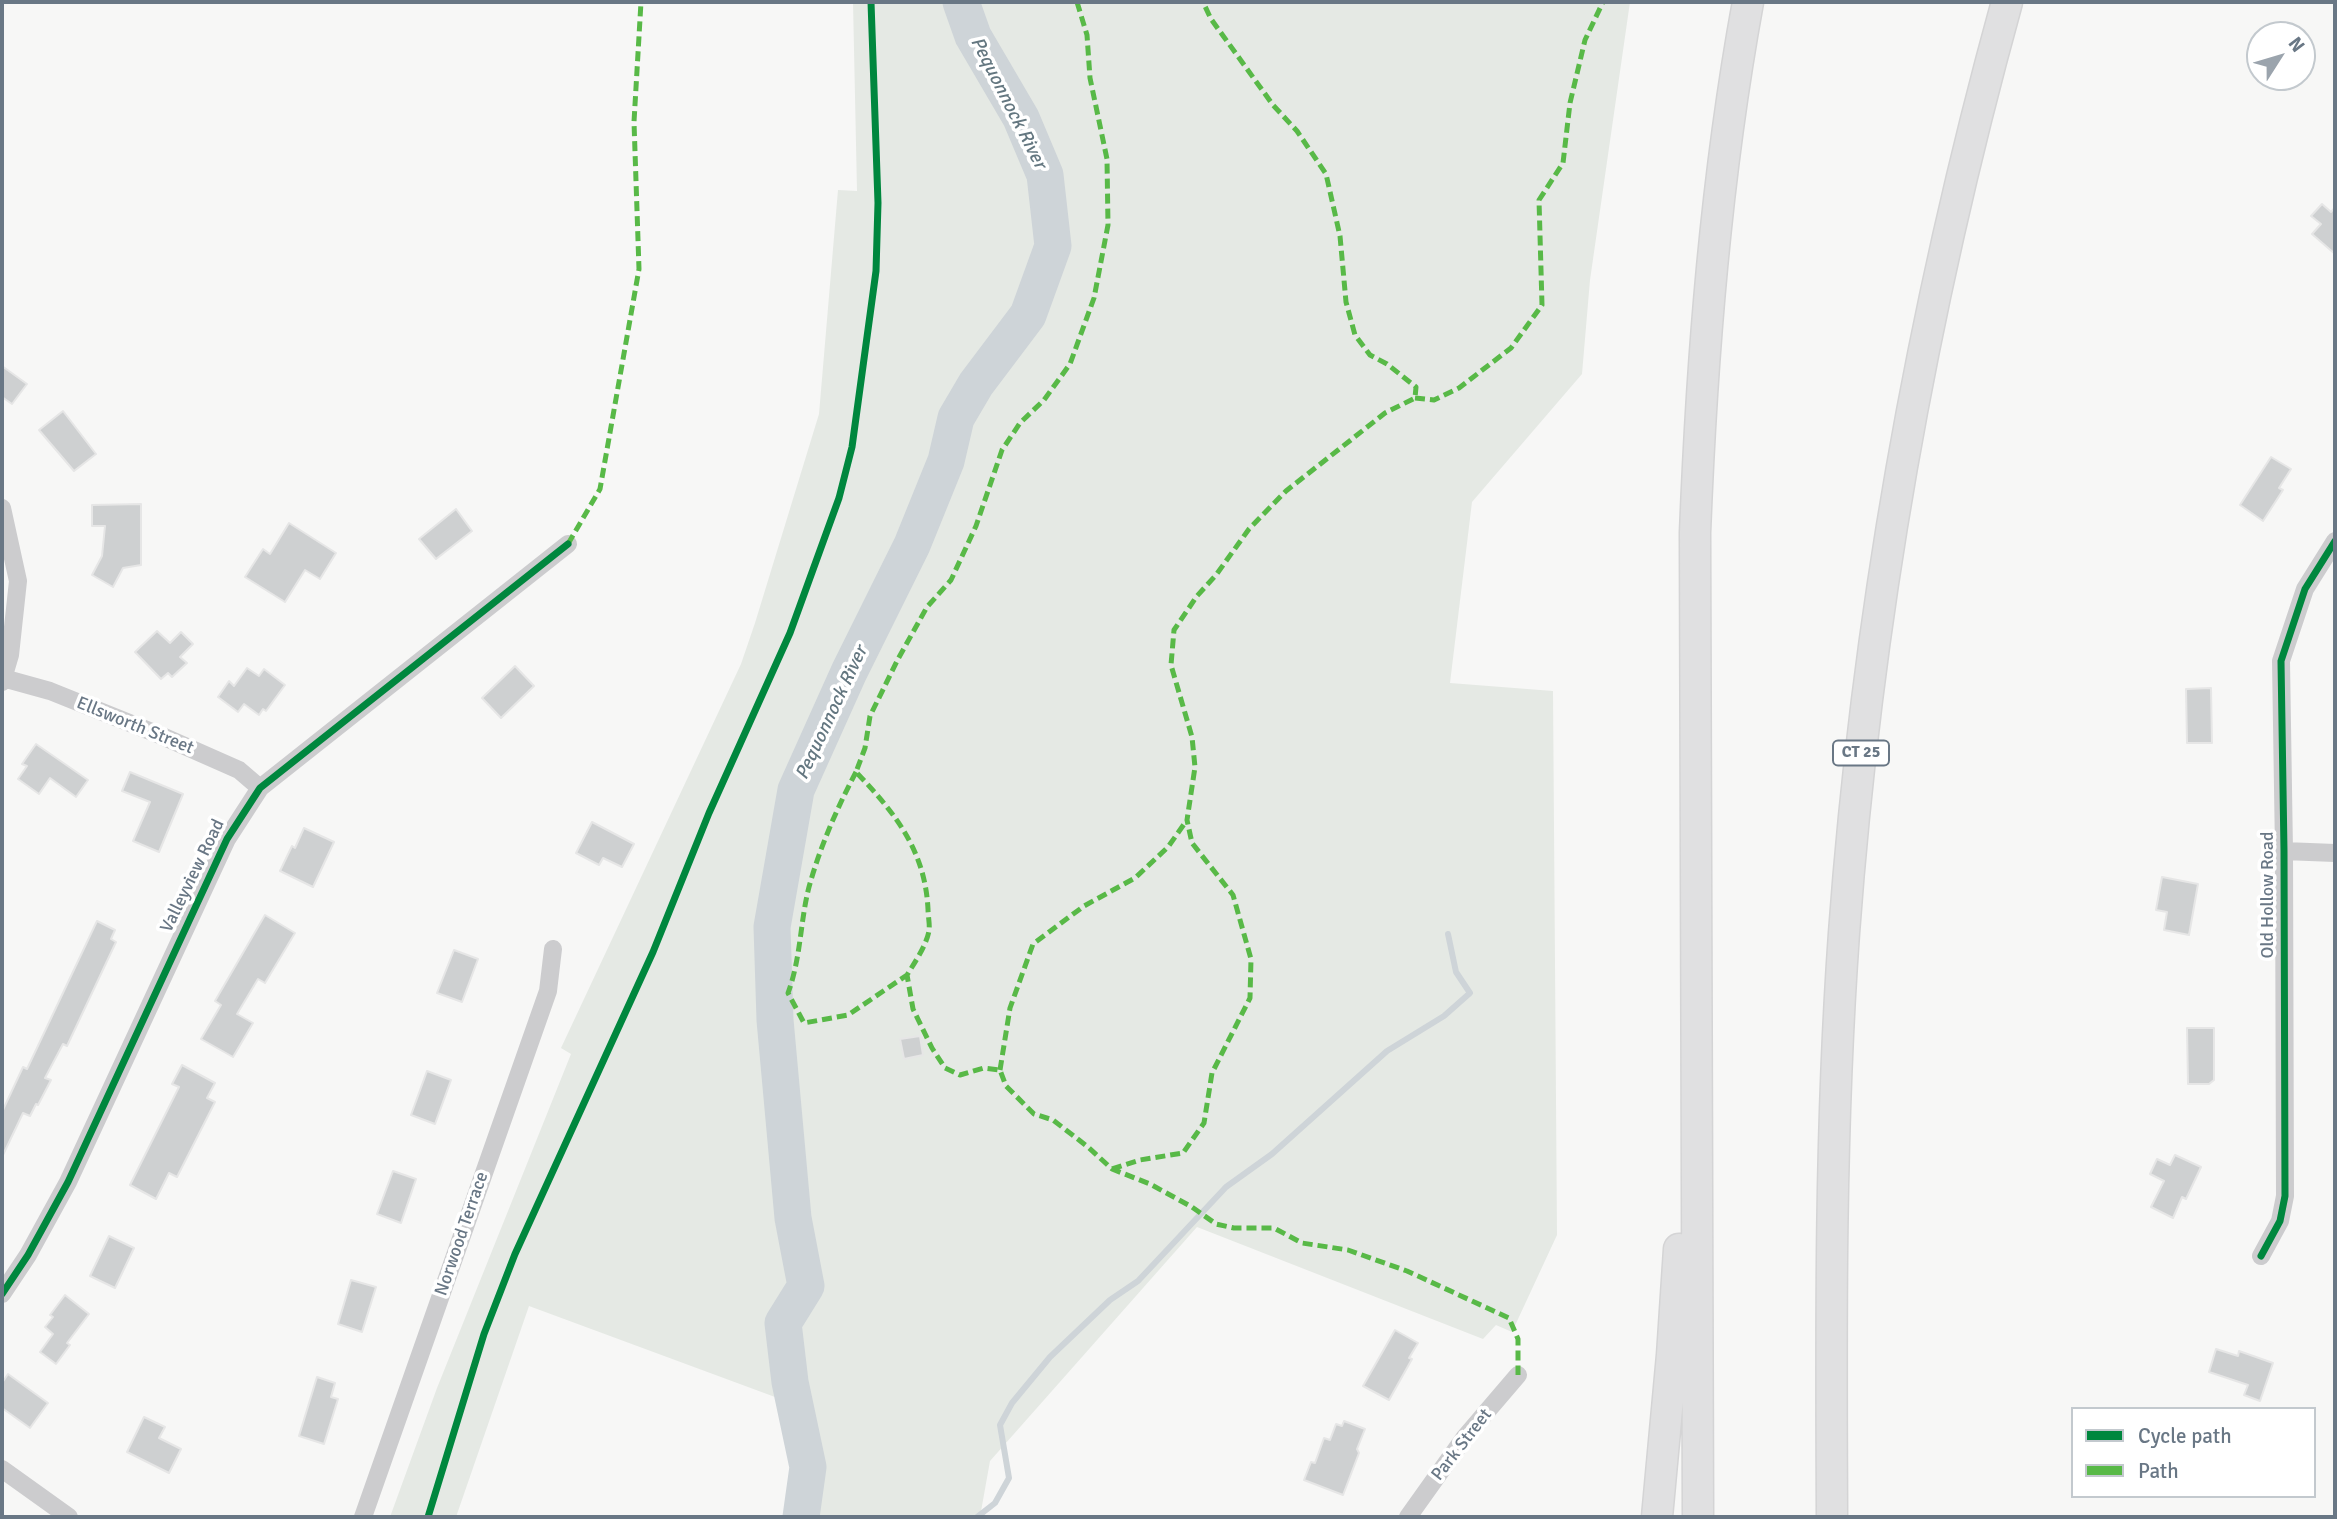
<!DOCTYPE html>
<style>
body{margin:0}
#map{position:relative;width:2337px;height:1519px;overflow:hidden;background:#f7f7f6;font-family:Signika,sans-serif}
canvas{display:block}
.frame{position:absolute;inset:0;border:4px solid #697785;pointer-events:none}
.legend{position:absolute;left:2071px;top:1407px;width:245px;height:91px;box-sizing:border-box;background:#fff;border:2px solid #c3c9ce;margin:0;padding:9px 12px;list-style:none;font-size:21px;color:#697785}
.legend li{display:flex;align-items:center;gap:14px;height:35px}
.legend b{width:35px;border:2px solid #c3c9ce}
.north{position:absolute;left:2246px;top:21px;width:70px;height:70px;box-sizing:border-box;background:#fff;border:2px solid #c3c9ce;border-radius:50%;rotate:53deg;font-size:19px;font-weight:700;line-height:28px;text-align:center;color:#697785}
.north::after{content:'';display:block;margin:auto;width:24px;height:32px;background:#9ba4ad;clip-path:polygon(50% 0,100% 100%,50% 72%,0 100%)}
</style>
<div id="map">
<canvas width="2337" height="1519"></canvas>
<div class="frame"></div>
<ul class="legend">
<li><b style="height:9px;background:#00873e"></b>Cycle path</li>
<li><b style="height:9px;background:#58b947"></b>Path</li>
</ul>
<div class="north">N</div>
</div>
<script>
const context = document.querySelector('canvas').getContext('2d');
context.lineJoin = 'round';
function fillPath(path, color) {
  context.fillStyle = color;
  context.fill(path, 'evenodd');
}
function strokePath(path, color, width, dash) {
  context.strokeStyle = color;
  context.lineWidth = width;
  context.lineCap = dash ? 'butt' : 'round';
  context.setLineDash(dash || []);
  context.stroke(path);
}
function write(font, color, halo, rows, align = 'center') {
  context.font = font + ' Signika,sans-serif';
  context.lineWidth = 7;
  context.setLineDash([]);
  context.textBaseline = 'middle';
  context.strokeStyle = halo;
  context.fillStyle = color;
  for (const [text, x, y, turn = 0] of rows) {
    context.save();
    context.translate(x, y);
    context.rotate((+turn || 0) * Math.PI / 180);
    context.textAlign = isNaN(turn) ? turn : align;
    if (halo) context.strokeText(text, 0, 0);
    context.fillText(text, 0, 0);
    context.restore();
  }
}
const green = new Path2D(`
 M853,2H1630L1590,280L1582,374L1472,502L1450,683L1553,691L1557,1235L1512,1332L1496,1325L1483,1339L1197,1227L990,1461L980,1517H790L798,1442L775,1397L529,1306L456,1517H390L437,1388L571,1054L561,1048L741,664L755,623L819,414L838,190L857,191Z`);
const stream = new Path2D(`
 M977,1517L995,1503L1009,1478L1000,1425L1012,1403L1050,1357L1110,1300L1138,1281L1226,1187L1272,1154L1387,1051L1444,1016L1470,993L1456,972L1448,934`);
const river = new Path2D(`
 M801,1517L808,1467L790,1382L783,1323L806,1286L793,1218L775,1020L772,927L796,790L849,672L912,545L946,461L956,418L976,384L1028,315L1053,246L1045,175L1021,118L973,36L961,2`);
const building = new Path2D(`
 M2322,204L2331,212L2335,207V254L2312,234L2321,224L2311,216Z
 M2,366L27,384L12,404L2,397Z
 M63,411L96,454L74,471L39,430Z
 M2271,457L2291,469L2279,488L2283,490L2263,521L2240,505Z
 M141,504V565L123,568L113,587L92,575L102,556L105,526H92V505Z
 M456,509L472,531L436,559L419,539Z
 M289,523L336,553L320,579L305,570L285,602L245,577L263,549L270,554Z
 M157,631L170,643L181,632L193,644L180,657L187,663L172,677L168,673L161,679L135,652Z
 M515,666L534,686L501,718L482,698Z
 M247,668L259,676L264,669L285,685L266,711L263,709L259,715L244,704L238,712L218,697L229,681L234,686Z
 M2211,688L2212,743H2187L2186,689Z
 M36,744L88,780L76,797L50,778L39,794L18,779L27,766L22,764Z
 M130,772L183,794L159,852L133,841L150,802L122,791Z
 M592,822L634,844L622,867L603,858L599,865L576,853Z
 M304,828L334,842L313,887L280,871L292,846L295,848Z
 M2162,877L2198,884L2189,935L2164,930L2167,912L2156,910Z
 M265,915L295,933L265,983L258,979L237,1014L253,1023L233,1057L201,1039L221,1005L215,1001Z
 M97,921L115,930L111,939L116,942L67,1046L63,1044L45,1078L51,1080L38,1105L36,1104L30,1116L23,1113L2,1157V1112L23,1067L27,1069Z
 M454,950L478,959L462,1002L437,993Z
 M2187,1028H2214V1080L2209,1084H2188Z
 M920,1036L923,1055L904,1059L900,1039Z
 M182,1065L215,1083L207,1098L215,1102L177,1177L169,1173L156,1199L130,1185L179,1087L172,1084Z
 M427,1071L451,1080L435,1124L411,1115Z
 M2175,1155L2201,1167L2186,1199L2182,1197L2173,1218L2151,1207L2164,1181L2150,1174L2157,1159L2170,1165Z
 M393,1171L416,1179L401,1223L377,1214Z
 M109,1236L134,1248L115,1288L90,1276Z
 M351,1280L376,1287L362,1332L338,1324Z
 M65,1295L89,1314L67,1343L70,1345L56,1364L40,1352L53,1334L45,1327L53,1317L50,1315Z
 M1395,1330L1418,1343L1409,1358L1412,1359L1389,1400L1363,1386Z
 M2216,1349L2238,1356L2239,1351L2273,1363L2260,1401L2244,1395L2248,1385L2209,1372Z
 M8,1374L48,1403L30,1428L2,1408V1383Z
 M317,1377L335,1383L331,1397L338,1399L324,1444L299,1436Z
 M144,1417L165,1427L159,1438L181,1449L169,1473L127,1452Z
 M1344,1421L1365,1429L1357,1449L1359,1453L1343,1495L1304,1480L1311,1462L1315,1463L1324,1438L1330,1440L1336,1424L1342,1426Z`);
const street = new Path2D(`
 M2,508L18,581L10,655L2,682
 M3,678L50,691L162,736L239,770L260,788
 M2284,851L2335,853
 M2261,1256L2280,1221L2285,1196L2284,851L2281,661L2305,589L2335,541
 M2,1294L28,1255L68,1182L227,839L260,788L568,544
 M2,1469L69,1517
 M363,1517L548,991L553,949
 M1408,1517L1465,1437L1518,1375`);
const highway = new Path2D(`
 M1657,1517L1672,1355L1679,1249
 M1698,1517L1695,533C1702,355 1716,177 1748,2
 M1832,1517C1831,1322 1830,1128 1844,933C1867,618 1923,306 2007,2`);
const quiet = new Path2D(`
 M1077,2L1087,35L1090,78L1107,159L1108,225L1094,298L1070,364L1044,400L1020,423L1002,450L976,526L951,580L927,607L898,659L870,716L865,748L856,772C895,813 925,850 928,909C928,916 930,924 929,931C926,946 915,962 907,975L913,1009L932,1048L945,1068L960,1075L984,1068L1000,1070L1006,1086L1034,1114L1053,1120L1088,1147L1112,1169L1150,1184L1192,1207L1216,1224L1234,1228H1274L1302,1243L1348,1250L1407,1271L1509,1318L1518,1339V1375
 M1415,398L1434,400L1459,388L1511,348L1542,305L1539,200L1563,163L1570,103L1585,40L1603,2
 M568,544L600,489L639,269L634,122L641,2
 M856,772C837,808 820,847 809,887C800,922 801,958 788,993L804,1023L848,1015L907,975
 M1000,1070L1010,1008L1033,944L1084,906L1135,878L1168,847L1187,820
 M1112,1169L1140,1160L1183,1153L1204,1123L1212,1073L1250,998L1251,959L1233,895L1192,843L1187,820L1195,767L1192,737L1171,665L1174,630L1197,596L1216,575L1249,529L1286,491L1385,413L1415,398L1416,387L1387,364L1370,355L1355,335L1346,302L1340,236L1326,174L1297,131L1273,105L1211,19L1203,2`);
const cycleway = new Path2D(`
 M2261,1256L2280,1221L2285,1196L2284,851L2281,661L2305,589L2335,541
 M2,1294L28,1255L68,1182L227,839L260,788L568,544
 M428,1517L484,1334L515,1254L653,952L709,813L790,633L839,498L852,447L876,271L878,203L871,2`);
const shields = [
 [1861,753,56]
];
const shieldNames = [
 ["CT 25",1861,753]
];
const streetNames = [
 ["Ellsworth Street",135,726,22],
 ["Valleyview Road",193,876,-64],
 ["Old Hollow Road",2268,895,-90],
 ["Norwood Terrace",462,1234,-71],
 ["Park Street",1462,1445,-52]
];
const waterNames = [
 ["Pequonnock River",1008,103,63],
 ["Pequonnock River",832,713,-65]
];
fillPath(green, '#e5e9e4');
strokePath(stream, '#ced4d8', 6);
strokePath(river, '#ced4d8', 37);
fillPath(building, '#ced0d1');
strokePath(building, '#e6e6e6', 2);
strokePath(highway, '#d4d4d5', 33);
strokePath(street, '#ccccce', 18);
strokePath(highway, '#e0e0e1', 30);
strokePath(quiet, '#58b947', 5, [10, 5]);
strokePath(cycleway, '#00873e', 7);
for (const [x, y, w] of shields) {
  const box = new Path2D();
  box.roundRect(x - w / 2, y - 12.5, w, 25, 5);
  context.fillStyle = '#fff';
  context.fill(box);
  strokePath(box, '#697785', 2);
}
write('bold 16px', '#697785', null, shieldNames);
write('18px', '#697785', '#fff', streetNames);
write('italic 19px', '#647780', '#fff', waterNames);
</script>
